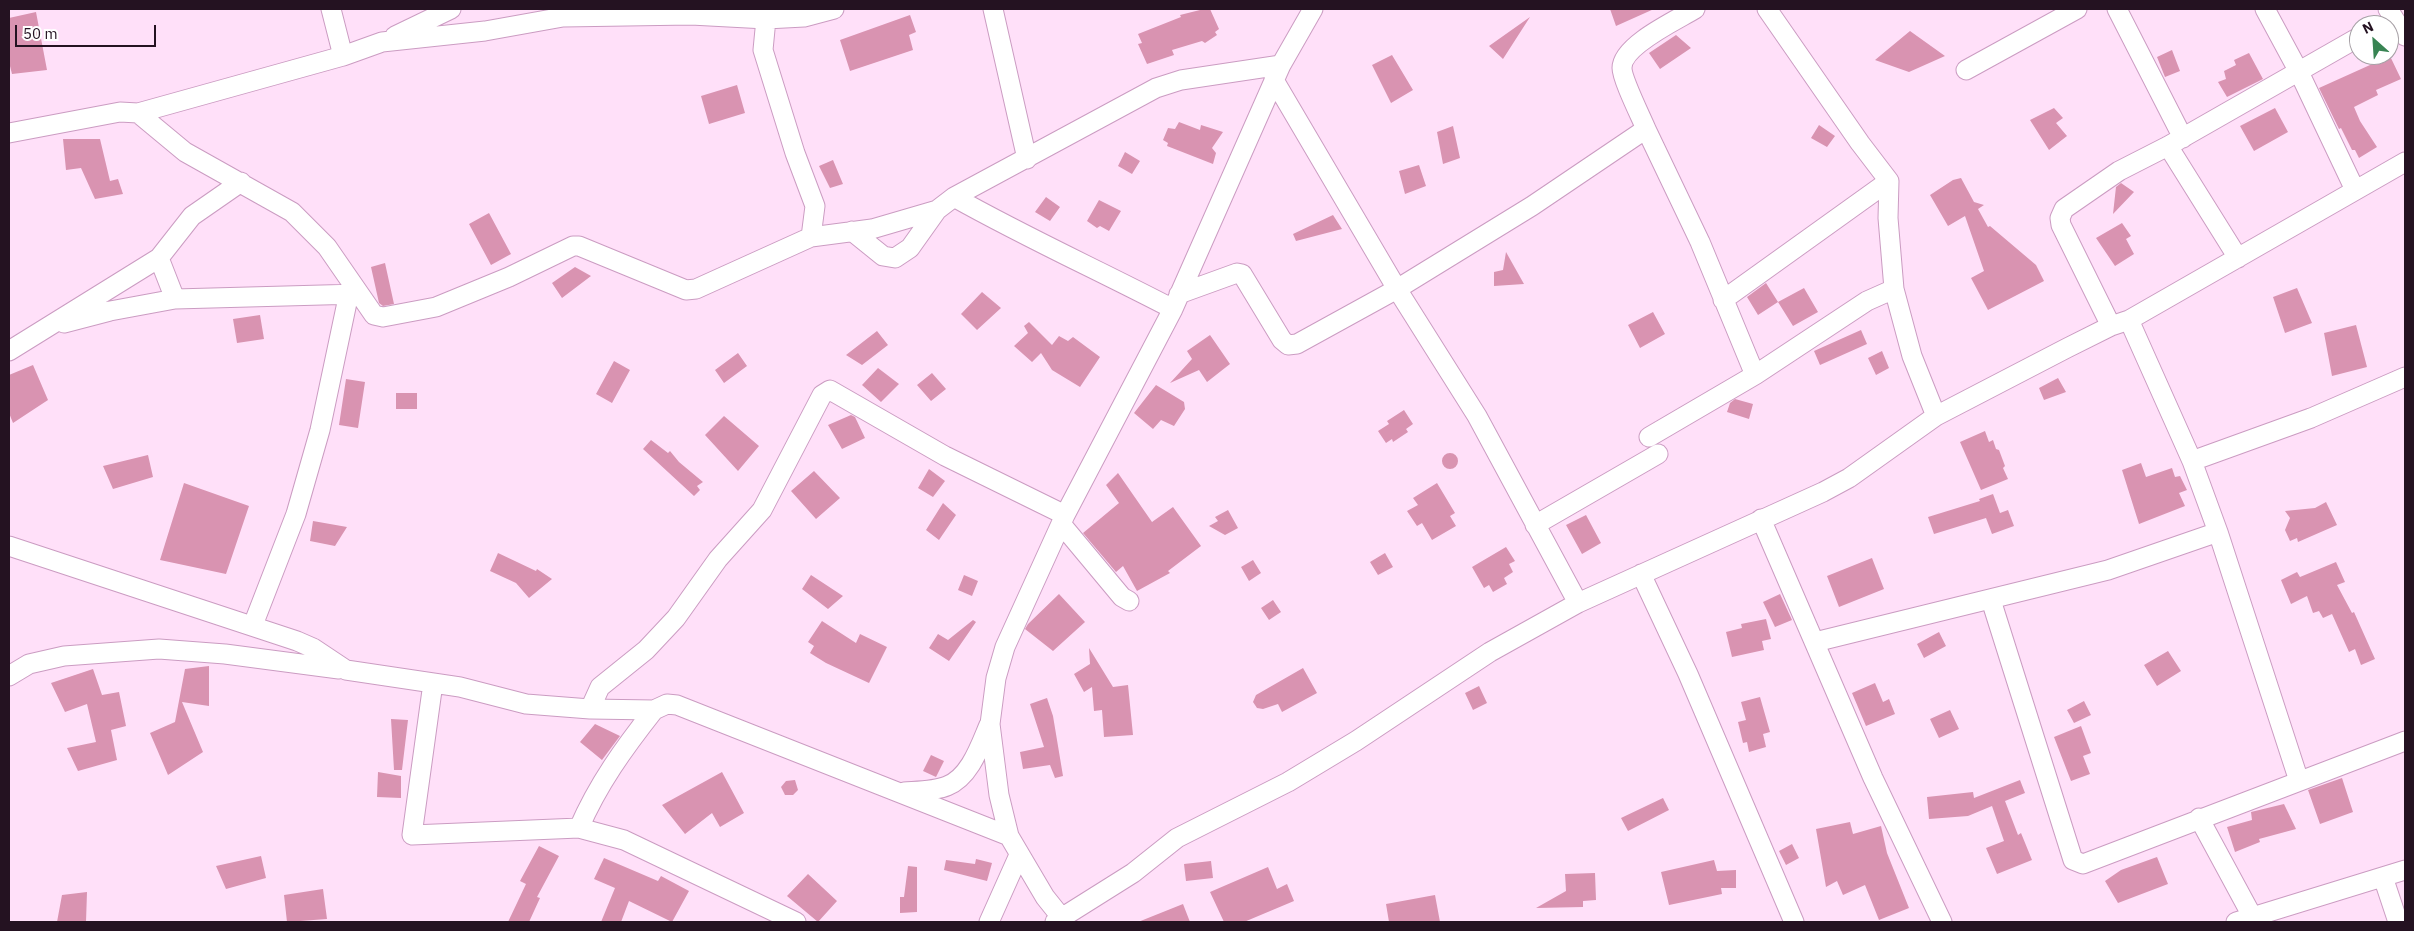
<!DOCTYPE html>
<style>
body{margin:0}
#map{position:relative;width:2414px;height:931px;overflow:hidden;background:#ffe0f9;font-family:"IBM Plex Sans",sans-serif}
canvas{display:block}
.frame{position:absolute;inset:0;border:10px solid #241221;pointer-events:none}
.north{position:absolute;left:2349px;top:15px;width:50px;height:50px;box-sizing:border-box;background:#fff;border:1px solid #a7a0a6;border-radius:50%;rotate:334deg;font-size:14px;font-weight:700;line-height:20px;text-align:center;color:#241221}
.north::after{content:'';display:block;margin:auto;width:18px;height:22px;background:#388453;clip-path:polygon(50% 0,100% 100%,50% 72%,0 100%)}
.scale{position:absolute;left:15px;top:25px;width:141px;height:22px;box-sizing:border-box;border:2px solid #241221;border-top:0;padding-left:6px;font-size:15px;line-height:18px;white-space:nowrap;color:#241221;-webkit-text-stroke:4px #fff;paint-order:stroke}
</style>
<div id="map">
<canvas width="2414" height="931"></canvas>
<div class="frame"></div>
<div class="north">N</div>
<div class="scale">50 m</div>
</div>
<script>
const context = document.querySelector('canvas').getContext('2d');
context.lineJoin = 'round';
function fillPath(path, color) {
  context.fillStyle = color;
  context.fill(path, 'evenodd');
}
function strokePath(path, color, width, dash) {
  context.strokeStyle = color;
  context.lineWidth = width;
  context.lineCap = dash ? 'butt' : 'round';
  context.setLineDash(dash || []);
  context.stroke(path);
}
const building = new Path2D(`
 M1204,9H1210L1219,29L1215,32L1217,35L1205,43L1202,41L1172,50L1174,55L1147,64L1138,44L1142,43L1138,34L1181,17L1180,15Z
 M1610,9H1654L1616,26Z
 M36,12L47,70L12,74L9,62V18Z
 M910,15L916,32L909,35L913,50L850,71L840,40Z
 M1530,17L1503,59L1489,46Z
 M1910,31L1945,56L1909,72L1875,60Z
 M1676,35L1691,48L1660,69L1649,53Z
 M2172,50L2180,71L2165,77L2157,57Z
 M2249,53L2263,79L2227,97L2218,82L2226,79L2224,71L2236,65L2234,60Z
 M1392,55L1413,90L1391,103L1372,65Z
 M2390,56L2401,79L2376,90L2378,95L2354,107L2360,121L2377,147L2359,158L2355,150H2352L2341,128L2339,129L2319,88Z
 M737,85L745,113L709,124L701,96Z
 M2054,108L2063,118L2056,123L2067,136L2049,150L2030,120Z
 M2275,108L2288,132L2254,151L2240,126Z
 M1179,122L1200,130L1201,125L1223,132L1212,148L1216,153L1213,164L1167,146L1168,143L1163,140L1168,128L1175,129Z
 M1819,125L1835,136L1827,147L1811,138Z
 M1453,126L1460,158L1443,164L1437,132Z
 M63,139H100L110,181L118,179L123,194L95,199L81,168L66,170Z
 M1125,152L1140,161L1132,174L1118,166Z
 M833,160L843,184L830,188L819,166Z
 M1419,165L1426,186L1405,194L1399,171Z
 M1961,178L1974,202L1984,205L1978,209L1988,227L1990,226L2036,265L2044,281L1988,310L1971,278L1984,271L1965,216L1948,226L1930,195L1953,180Z
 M2121,183L2134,192L2113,214L2116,187Z
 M1046,197L1060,207L1050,221L1035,212Z
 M1099,200L1121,211L1109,231L1100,226L1097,228L1087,221Z
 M489,213L511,254L491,265L469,224Z
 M1333,215L1342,229L1296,241L1293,234Z
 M2122,223L2131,236L2126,239L2134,254L2115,266L2096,238Z
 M1506,252L1524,284L1494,286V272L1503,270Z
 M385,263L394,304L383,306L379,303L371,267Z
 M575,267L591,276L562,298L552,283Z
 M1766,283L1778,302L1758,315L1747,297Z
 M1804,288L1818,312L1793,326L1778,302Z
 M2297,288L2312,323L2285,333L2273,297Z
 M982,292L1001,308L977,330L961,314Z
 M1653,312L1665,334L1640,348L1628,325Z
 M260,315L264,339L237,343L233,319Z
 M1029,322L1052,345L1059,336L1068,341L1073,337L1100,357L1080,387L1052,370L1041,353L1032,362L1014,346L1028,333L1024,326Z
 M2356,325L2367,367L2332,376L2324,333Z
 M1861,330L1867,344L1820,365L1814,351Z
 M877,331L888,345L862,365L846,355Z
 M1210,335L1230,364L1207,382L1199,370L1170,383L1192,359L1187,351Z
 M1882,351L1889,368L1876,375L1868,358Z
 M738,353L747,366L724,383L715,370Z
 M614,361L630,370L612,403L596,394Z
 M33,365L48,400L13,423L9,413V375Z
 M878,368L899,384L881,402L862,385Z
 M932,373L946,389L931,401L917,385Z
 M2058,378L2066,392L2044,400L2039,388Z
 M346,379L365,382L358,428L339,425Z
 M1156,385L1184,402L1185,409L1174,426L1161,420L1153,429L1134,413Z
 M396,393H417V409H396Z
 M1735,399L1753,404L1749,419L1727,412L1730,403Z
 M1404,410L1413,424L1406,429L1408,432L1393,442L1392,439L1386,443L1378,431L1389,424L1387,421Z
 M851,415L855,417L865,438L842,449L828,425Z
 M724,416L759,446L738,471L705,435Z
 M1985,431L1989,442L1993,440L1996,449L1999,450L2005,466L2003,468L2008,479L1981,490L1960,442Z
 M651,440L668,453L670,451L679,462L703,482L697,486L700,490L694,496L643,449Z
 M1442 461a8 8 0 1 1 16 0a8 8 0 1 1-16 0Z
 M148,455L153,477L113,489L103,466Z
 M2141,463L2146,477L2172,468L2175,477L2180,476L2187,490L2179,493L2185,506L2139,524L2122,470Z
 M929,469L945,481L933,497L918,488Z
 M814,471L840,498L816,519L791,491Z
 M1118,473L1152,522L1173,507L1201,546L1168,571L1170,573L1137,591L1123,566L1116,572L1083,533L1119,503L1106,485Z
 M184,483L249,506L226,574L160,560Z
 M1437,483L1455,513L1450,516L1456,526L1432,540L1422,523L1417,526L1407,511L1418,505L1413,498Z
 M1993,494L2000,513L2008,510L2014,526L1992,534L1986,518L1934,534L1928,517L1980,501L1979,499Z
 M2326,502L2337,525L2298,542L2297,538L2290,541L2285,530L2290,518L2285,511L2315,508Z
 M943,503L956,515L939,540L926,530Z
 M1228,510L1238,528L1225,535L1209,526L1218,521L1215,517Z
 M1586,515L1601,543L1582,554L1566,525Z
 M313,521L347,527L335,546L310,541Z
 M1506,547L1515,561L1509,564L1513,572L1504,578L1507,584L1493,592L1489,585L1484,588L1472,567Z
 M498,553L536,571L537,569L552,579L529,598L516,583L490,571Z
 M1385,553L1393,567L1378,575L1370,562Z
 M1872,558L1884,589L1839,607L1827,576Z
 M1253,560L1261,573L1249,581L1241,567Z
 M2336,562L2345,582L2337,585L2352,613L2354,612L2375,659L2361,665L2355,649L2349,652L2332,614L2323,618L2319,611L2313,613L2307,596L2291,604L2281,580L2297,572L2300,577Z
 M811,575L843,596L828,609L802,589Z
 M964,575L978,581L972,596L958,590Z
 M1059,594L1085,622L1053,651L1025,629L1028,624Z
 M1780,594L1792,620L1775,627L1763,602Z
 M1273,600L1281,612L1269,620L1261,608Z
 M1766,619L1771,639L1762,641L1764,650L1732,657L1726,632L1742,628L1741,624Z
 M973,620L976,622L949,661L929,648L938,634L948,640Z
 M822,621L856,643L860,634L887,647L869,683L826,663L810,653L814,646L808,642Z
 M1939,632L1946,646L1924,658L1917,644Z
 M1089,648L1113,687L1128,685L1133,735L1104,737L1102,710L1094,711L1092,687L1084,692L1074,674L1090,664Z
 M2168,651L2181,671L2157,686L2144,665Z
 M209,666V706L182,702L203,752L168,775L150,733L175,722L185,669Z
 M1303,668L1317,693L1282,712L1278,704L1263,709L1257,708L1253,702L1256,695Z
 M93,669L102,695L119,692L126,726L111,730L117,760L78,771L67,748L96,742L87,704L65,712L51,683Z
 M1875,683L1883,702L1889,699L1895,714L1866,726L1852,693Z
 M1479,686L1487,703L1473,710L1465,693Z
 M1760,697L1770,732L1763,734L1766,747L1749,752L1747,742L1743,743L1738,722L1746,720L1741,702Z
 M1047,698L1053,716L1063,776L1055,778L1050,765L1023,769L1020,752L1044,747L1030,704Z
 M2084,701L2091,715L2074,723L2067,710Z
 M1950,710L1959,729L1939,738L1930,719Z
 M391,719L408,720L402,770H394Z
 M595,724L620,736L602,760L580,742Z
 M2081,726L2091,753L2083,756L2090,774L2071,781L2054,737Z
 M931,755L944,761L936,777L923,771Z
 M378,772L401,776V798L377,797Z
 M722,772L744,813L720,827L712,813L685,834L662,805Z
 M2342,778L2353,812L2320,824L2308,790Z
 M795,780L798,790L793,795H785L781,787L786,781Z
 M2020,780L2025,793L2005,801L2018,835L2021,833L2032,860L1997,874L1986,848L2004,841L1992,806L1968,816L1929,819L1927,797L1973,792L1974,798Z
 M1663,798L1669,810L1628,831L1621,818Z
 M2284,804L2296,829L2259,839L2260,842L2235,852L2227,827L2252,820L2251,812Z
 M1850,822L1853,834L1881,826L1887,853L1909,908L1879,920L1865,885L1843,895L1837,881L1826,887L1816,829Z
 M1792,844L1799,858L1786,865L1779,851Z
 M539,846L559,856L537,897L540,898L529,922H508L526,884L520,881Z
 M261,856L266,878L226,889L216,866Z
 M2157,857L2168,884L2118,903L2105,881L2121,870Z
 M604,858L658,881L661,876L689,891L672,922L629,901L621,922H601L615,888L594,879Z
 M976,859L992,863L987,881L944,870L946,860L975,864Z
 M1714,860L1717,871L1736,870V888H1721L1722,894L1669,905L1661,872Z
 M1211,861L1213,878L1186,881L1184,864Z
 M908,866L917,867V912L900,913V897H904Z
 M1268,867L1277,889L1287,884L1294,901L1244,922H1224L1210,892Z
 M1595,873L1596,900L1583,901V907L1536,908L1566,891L1565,874Z
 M808,874L837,901L818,922L787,896Z
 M323,889L327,919L287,922L284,895Z
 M87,892L86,922H57L62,895Z
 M1435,895L1440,922H1389L1386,904Z
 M1183,904L1190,922H1138Z`);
const minor = new Path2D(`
 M331,9L343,56
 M993,9L1027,159
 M1767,9L1860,143L1889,181L1888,218L1894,289L1912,356L1936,416
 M2117,9L2183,138
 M2265,9L2299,72L2355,190
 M2388,9L2405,36
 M766,19L763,50L795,153L815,206L811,237
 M395,36L451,9
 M1966,70L2077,9
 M1274,80L1397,289L1477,416L1578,603
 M138,113L185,152L292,212L327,247L374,315L383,317L436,307L509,277L573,246H579L686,290L696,289L811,237L872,229L937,210
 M1646,129C1641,117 1622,79 1622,68C1622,45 1677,20 1695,9
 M9,133L120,112L138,113L343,56L382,42L485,31L563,17L691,15L766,19L804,17L834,9
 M2168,146L2238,258
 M954,197C1025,237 1100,271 1173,309
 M852,231L883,256L895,258L910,248L937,210L954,197L1156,88L1181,80L1281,65
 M1179,294L1237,273L1242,274L1282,340L1288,345L1297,344L1397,289L1532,206L1646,129L1700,242L1755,375
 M175,299L359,294
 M1723,300L1889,181
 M2129,320L2192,461L2218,532L2299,781
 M64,323L110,311L175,299L159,258
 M2111,326L2061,225L2060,218L2064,209L2119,171L2168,146L2359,37
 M9,351L159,258L192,216L241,182
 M1649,437L1755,375L1867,301L1894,289
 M2192,461L2311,418L2405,377
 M1761,519L1873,778L1942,922
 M1062,525L1122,597L1129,601
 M1535,525L1658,454
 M9,546L297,641L313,648L346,670L460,687L526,704L590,709L654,710L667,704L677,705L1009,836
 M1641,574L1688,674L1794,922
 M1991,600L2073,860L2083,864L2405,741
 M253,625L296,514L320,430L349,293
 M1815,642L2108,570L2218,532
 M9,676L29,664L64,656L159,649L225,654L339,669
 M433,683L412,835L579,828L624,840L796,922
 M590,709L600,687L646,650L676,618L718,559L762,510L822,395L830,390L945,456L1065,515
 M904,792C917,791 935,791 947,786C970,777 980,746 989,725
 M2199,818L2252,916
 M579,828C598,784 624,748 654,710
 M2383,877L2398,922
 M989,922L1019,855
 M1055,922L1133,873L1177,838L1288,782L1356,741L1490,652L1578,603L1823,492L1849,478L1936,416L2067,348L2111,326L2129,320L2405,162
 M1065,922L1045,897L1009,836L999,795L990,724L996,678L1005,647L1065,515L1173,309L1281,65L1313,9
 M2236,922L2405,870`);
fillPath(building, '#d993b1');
strokePath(minor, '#cb9cc2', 21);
strokePath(minor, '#fff', 19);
</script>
